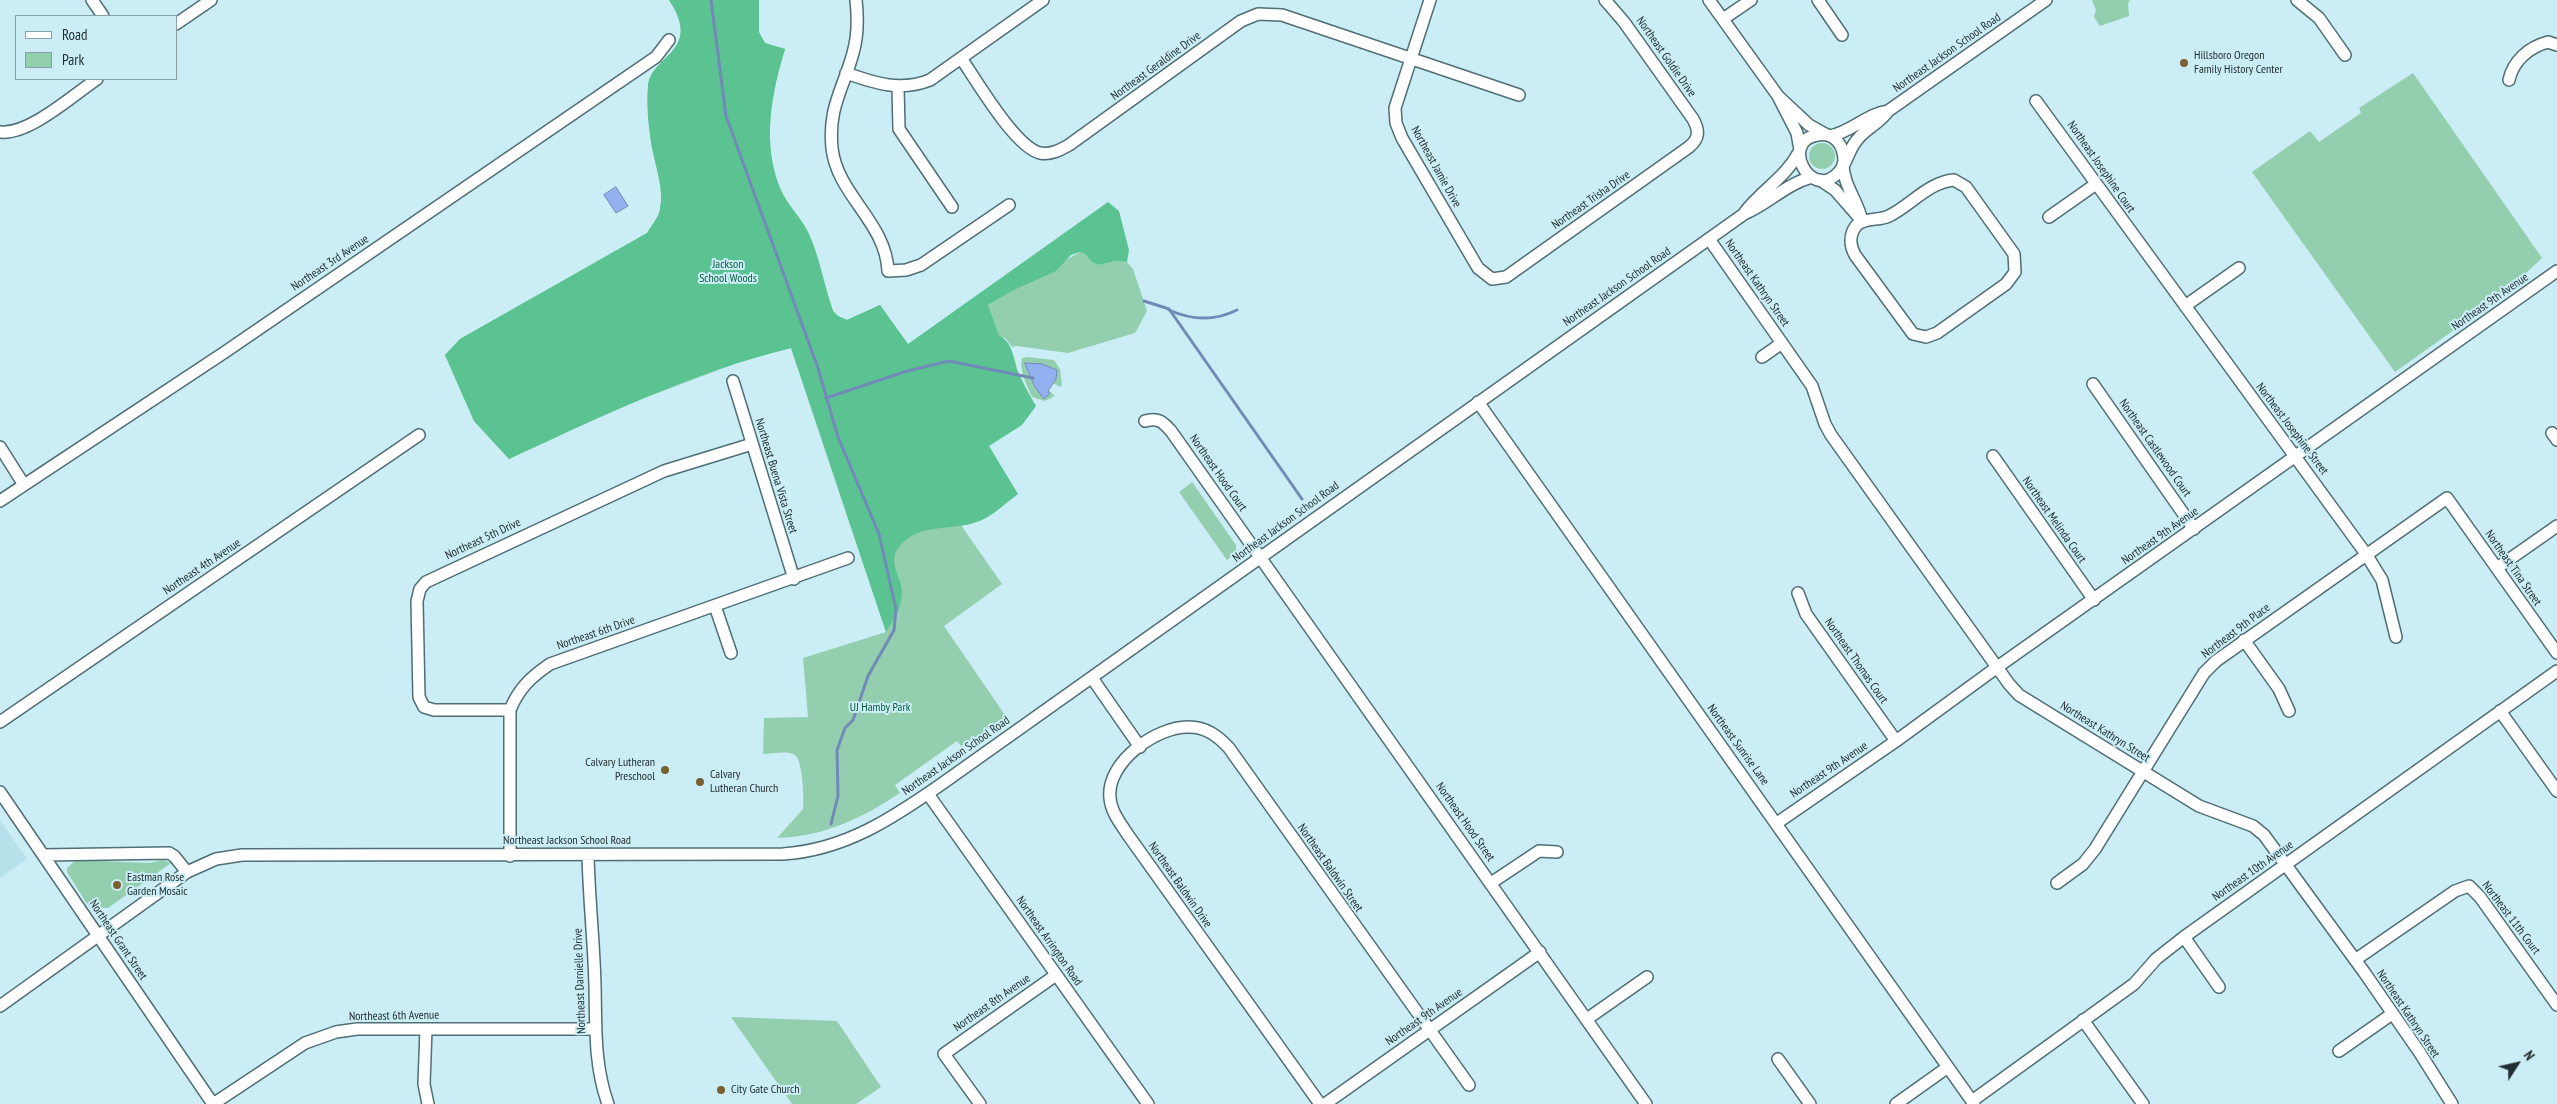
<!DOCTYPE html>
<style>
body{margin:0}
#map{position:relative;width:2557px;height:1104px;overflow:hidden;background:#cbedf5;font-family:"PT Sans Narrow",sans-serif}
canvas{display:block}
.legend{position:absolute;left:15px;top:15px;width:162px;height:65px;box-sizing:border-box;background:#cbedf5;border:1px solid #87a1a7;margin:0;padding:6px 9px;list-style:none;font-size:15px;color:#222f32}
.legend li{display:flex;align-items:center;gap:10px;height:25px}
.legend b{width:25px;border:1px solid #87a1a7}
.north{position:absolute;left:2492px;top:1039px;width:50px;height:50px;-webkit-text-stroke:4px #cbedf5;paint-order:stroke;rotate:55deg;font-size:14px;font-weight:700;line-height:20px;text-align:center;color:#222f32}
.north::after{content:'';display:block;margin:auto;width:18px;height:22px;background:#222f32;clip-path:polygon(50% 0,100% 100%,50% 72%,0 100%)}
</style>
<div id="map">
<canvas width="2557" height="1104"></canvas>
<ul class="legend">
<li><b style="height:6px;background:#fff"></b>Road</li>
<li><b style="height:14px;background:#93cfae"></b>Park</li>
</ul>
<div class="north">N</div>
</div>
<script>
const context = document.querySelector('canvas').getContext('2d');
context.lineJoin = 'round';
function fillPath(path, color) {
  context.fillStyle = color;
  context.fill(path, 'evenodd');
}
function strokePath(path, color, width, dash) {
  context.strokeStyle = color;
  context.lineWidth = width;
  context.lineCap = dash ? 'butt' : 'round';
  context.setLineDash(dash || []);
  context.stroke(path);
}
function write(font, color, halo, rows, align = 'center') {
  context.font = font + ' "PT Sans Narrow",sans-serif';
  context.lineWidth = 4;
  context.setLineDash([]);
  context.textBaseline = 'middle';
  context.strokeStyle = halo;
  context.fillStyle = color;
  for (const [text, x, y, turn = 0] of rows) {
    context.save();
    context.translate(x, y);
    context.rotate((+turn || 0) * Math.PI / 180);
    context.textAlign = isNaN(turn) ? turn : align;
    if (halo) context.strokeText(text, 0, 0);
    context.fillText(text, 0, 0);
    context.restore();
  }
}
const built = new Path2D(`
 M0,820L27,859L0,878Z`);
const green = new Path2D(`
 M669,0H759V33L765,43L785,49C771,95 762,143 780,188C787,205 801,217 809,234C820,259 824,285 833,311L838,316L847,320L880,305L965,426L961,525L1002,584L944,626L1007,718L961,746L957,741L895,785L900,793C863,818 823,837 777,838L803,809C804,799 803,761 795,755C787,750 772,754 763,754L764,718L808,717L803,658L886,632L791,348L742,361L621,407L509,459L474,421L445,355L460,339L647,233C651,226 659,217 660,209C664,190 656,168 652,148C649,130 647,106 648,87C650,54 704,53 669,0Z
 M2092,0H2130L2128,3L2129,16L2100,26L2094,17L2096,10Z
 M2413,73L2542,258L2525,274L2520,283L2395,372L2252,172L2310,131L2319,142L2361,113L2359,108Z
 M1809 156a13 13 0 1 1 26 0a13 13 0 1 1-26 0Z
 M1080,252C1088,254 1091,262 1099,265L1115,261L1127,262L1133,269L1147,311L1135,333L1068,353L1017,346L1012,347L1006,339L999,335L988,305Z
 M1027,357L1054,360L1060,369L1062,385L1060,387L1053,383L1048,390L1055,396L1045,401L1032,397C1027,386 1019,370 1022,358Z
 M1192,482L1236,545V553L1227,560L1179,492Z
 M76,860L149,863L163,860L171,863L108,908L89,907L67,872V868Z
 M731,1017L837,1021L881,1087L856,1104H792Z`);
const forest = new Path2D(`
 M669,0H759V32L765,43L785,49C771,95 762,143 780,188C787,205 801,217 809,234C820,259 824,285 833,311L838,316L847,320L880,305L908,344L1108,202L1119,211L1129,250L1127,262L1115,261L1099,265L1092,262L1085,254L1080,252L1071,255L1056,271L1014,290L988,305L999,335C1014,344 1013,359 1019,374C1024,385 1030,396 1036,406L1022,425L989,446L1018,494C1007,502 996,513 984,519C958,533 919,520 899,547C887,563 901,575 902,591C902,607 894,619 886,632L791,348C693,372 600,417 509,459L474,421L445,355L460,339L647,233C651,226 659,217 660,209C664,189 656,168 652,148C649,130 646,106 648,87C650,54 704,53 669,0Z`);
const water = new Path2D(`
 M616,187L628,206L616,213L604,195Z
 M1025,363L1042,364L1057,370L1056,379L1048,391L1050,393L1044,399L1035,387Z`);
const stream = new Path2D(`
 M711,0L726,116L818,368L838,437L879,534L896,609L894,630L868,676L853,720L845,728L837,750L838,796L831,824
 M1144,301L1169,309L1302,499
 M1169,310C1191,320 1215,321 1237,310
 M826,398L907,371L949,361L1033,378`);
const minor = new Path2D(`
 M92,0L103,16
 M856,0C858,18 858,36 853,53C843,90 828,107 832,148C837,195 886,222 888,271L906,270L921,265L1009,205
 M1430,0L1395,108L1396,123L1402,138L1478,268L1492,279L1506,277L1689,147C1700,138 1699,130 1693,119L1624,22L1605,0
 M1709,0L1778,96L1809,125L1827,135
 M1818,0L1842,35
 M2297,0L2319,18L2345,55
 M1723,19L1751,0
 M176,24L211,0
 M961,58C976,80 1015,147 1040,153C1051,155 1060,150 1069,145L1241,21L1258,14L1282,15L1519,95
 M846,73C875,83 900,92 930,80L1043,0
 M2509,80C2513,61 2529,47 2548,42L2557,45
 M898,87L899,129L952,207
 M1779,98L1797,133L1800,150
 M2036,101L2366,554L2382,580L2396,637
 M0,132C29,135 72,96 97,79
 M1830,136C1852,132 1866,114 1888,111
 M1844,161C1844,146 1835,132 1818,135C1779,140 1810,202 1838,173C1847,164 1848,150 1857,140C1866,128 1879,124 1888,111L2046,0
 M1843,164C1843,185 1858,201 1862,221
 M1820,180L1835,190L1862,221
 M1954,180L1966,187L2014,254L2015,272L2006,284L1937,333L1926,337L1913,334L1855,255C1850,246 1849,235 1856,226C1864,217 1879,221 1889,216C1911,205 1929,182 1954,180Z
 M1745,212C1762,190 1786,177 1799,152
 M2049,217L2096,184
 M1709,239L1812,386L1825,424L1831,435L2009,684L2019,695L2199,806L2253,826L2264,835L2364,972L2420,1053L2452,1104
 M2185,306L2239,268
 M1762,357L1782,343
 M733,381L794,579
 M2093,384L2194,529
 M1478,402L1974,1104
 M1145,421C1158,417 1163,422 1171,431L1646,1104
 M2552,433L2557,440
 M0,447L24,485
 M1993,456L2094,600
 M0,501L225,352L656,57L669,40
 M2497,568L2557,526
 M1798,593L1806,614L1896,741
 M715,606L731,653
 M2244,640L2279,689L2289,711
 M1092,678L1140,747
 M510,710H434L424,707L419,697L417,601L420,589L426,582L664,471L752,444
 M2500,711L2557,791
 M0,722L419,435
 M0,792L213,1104
 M928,794L1148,1104
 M1777,823L1896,741L1996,668L2557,271
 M43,855L169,853L174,856L187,872
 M588,855C589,899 594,943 595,986C596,1027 594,1065 608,1104
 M510,856V710C519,688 531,677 550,664L848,558
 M1491,883L1539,851L1557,852
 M2057,883L2083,864L2095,849L2204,673L2216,661L2447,498L2557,653
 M2184,937L2219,987
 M2355,960L2455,891L2469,886L2480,897L2557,1005
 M0,1006L187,872L216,859L242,855L783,854C845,850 893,818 943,783L1744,214C1768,204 1786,184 1812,177
 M1587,1019L1647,977
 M2083,1020L2143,1104
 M426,1029L424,1084L428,1104
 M2339,1051L2392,1014
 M1778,1059L1810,1104
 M1972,1101L2134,984L2156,959L2184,937L2557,671
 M213,1104L305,1043L336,1032L357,1029H595
 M980,1104L944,1054L1056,975
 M1320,1104L1128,835C1121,824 1111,812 1110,798C1106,762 1157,726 1189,727C1206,727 1218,736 1229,748L1469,1085
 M1325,1104L1540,952
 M1896,1104L1948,1067`);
const markers = [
 [2184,63,5,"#796031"],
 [665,770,5,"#796031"],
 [700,782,5,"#796031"],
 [117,885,5,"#796031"],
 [721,1090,5,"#796031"]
];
const streetNames = [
 ["Northeast Jackson School Road",1947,53,-35],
 ["Northeast Goldie Drive",1666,57,55],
 ["Northeast Geraldine Drive",1156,66,-36],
 ["Northeast Jamie Drive",1436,167,61],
 ["Northeast Josephine Court",2101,167,55],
 ["Northeast Trisha Drive",1591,200,-35],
 ["Northeast 3rd Avenue",330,263,-34],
 ["Northeast Kathryn Street",1757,283,55],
 ["Northeast Jackson School Road",1617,287,-35],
 ["Northeast 9th Avenue",2490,302,-35],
 ["Northeast Josephine Street",2292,429,53],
 ["Northeast Castlewood Court",2155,448,55],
 ["Northeast Hood Court",1218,473,55],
 ["Northeast Buena Vista Street",776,476,73],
 ["Northeast Melinda Court",2054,520,55],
 ["Northeast Jackson School Road",1286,522,-36],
 ["Northeast 9th Avenue",2160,536,-35],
 ["Northeast 5th Drive",483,539,-25],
 ["Northeast 4th Avenue",202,567,-34],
 ["Northeast Tina Street",2513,568,55],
 ["Northeast 9th Place",2236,631,-37],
 ["Northeast 6th Drive",596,633,-19],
 ["Northeast Thomas Court",1856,661,55],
 ["Northeast Kathryn Street",2105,732,32],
 ["Northeast Sunrise Lane",1738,745,54],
 ["Northeast Jackson School Road",956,756,-35],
 ["Northeast 9th Avenue",1829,770,-34],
 ["Northeast Hood Street",1465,822,55],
 ["Northeast Jackson School Road",567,841],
 ["Northeast Baldwin Street",1330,868,55],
 ["Northeast 10th Avenue",2253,871,-35],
 ["Northeast Baldwin Drive",1180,885,55],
 ["Northeast 11th Court",2511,918,53],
 ["Northeast Grant Street",118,940,56],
 ["Northeast Arrington Road",1049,941,55],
 ["Northeast Darnielle Drive",580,981,-92],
 ["Northeast 8th Avenue",992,1003,-35],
 ["Northeast Kathryn Street",2408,1014,56],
 ["Northeast 6th Avenue",394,1016,-1],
 ["Northeast 9th Avenue",1424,1017,-35]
];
const poiNames = [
 ["Hillsboro Oregon",2194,56],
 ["Family History Center",2194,70],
 ["Calvary Lutheran",655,763,"right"],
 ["Preschool",655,777,"right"],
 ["Calvary",710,775],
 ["Lutheran Church",710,789],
 ["Eastman Rose",127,878],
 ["Garden Mosaic",127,892],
 ["City Gate Church",731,1090]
];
const parkNames = [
 ["Jackson",728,265],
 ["School Woods",728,279],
 ["UJ Hamby Park",880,708]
];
fillPath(built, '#b7e2eb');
fillPath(green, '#93cfae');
fillPath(forest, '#5ac391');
fillPath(water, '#93b1f1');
strokePath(water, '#718ab8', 1);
strokePath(stream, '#718ab8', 3);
strokePath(minor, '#4f6e75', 14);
strokePath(minor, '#fff', 11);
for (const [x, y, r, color] of markers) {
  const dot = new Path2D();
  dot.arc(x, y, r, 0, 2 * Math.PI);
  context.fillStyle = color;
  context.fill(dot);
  strokePath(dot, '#cbedf5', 2);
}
write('12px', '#222f32', '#cbedf5', streetNames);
write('12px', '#222f32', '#cbedf5', poiNames, 'left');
write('12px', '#075c3c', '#cbedf5', parkNames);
</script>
